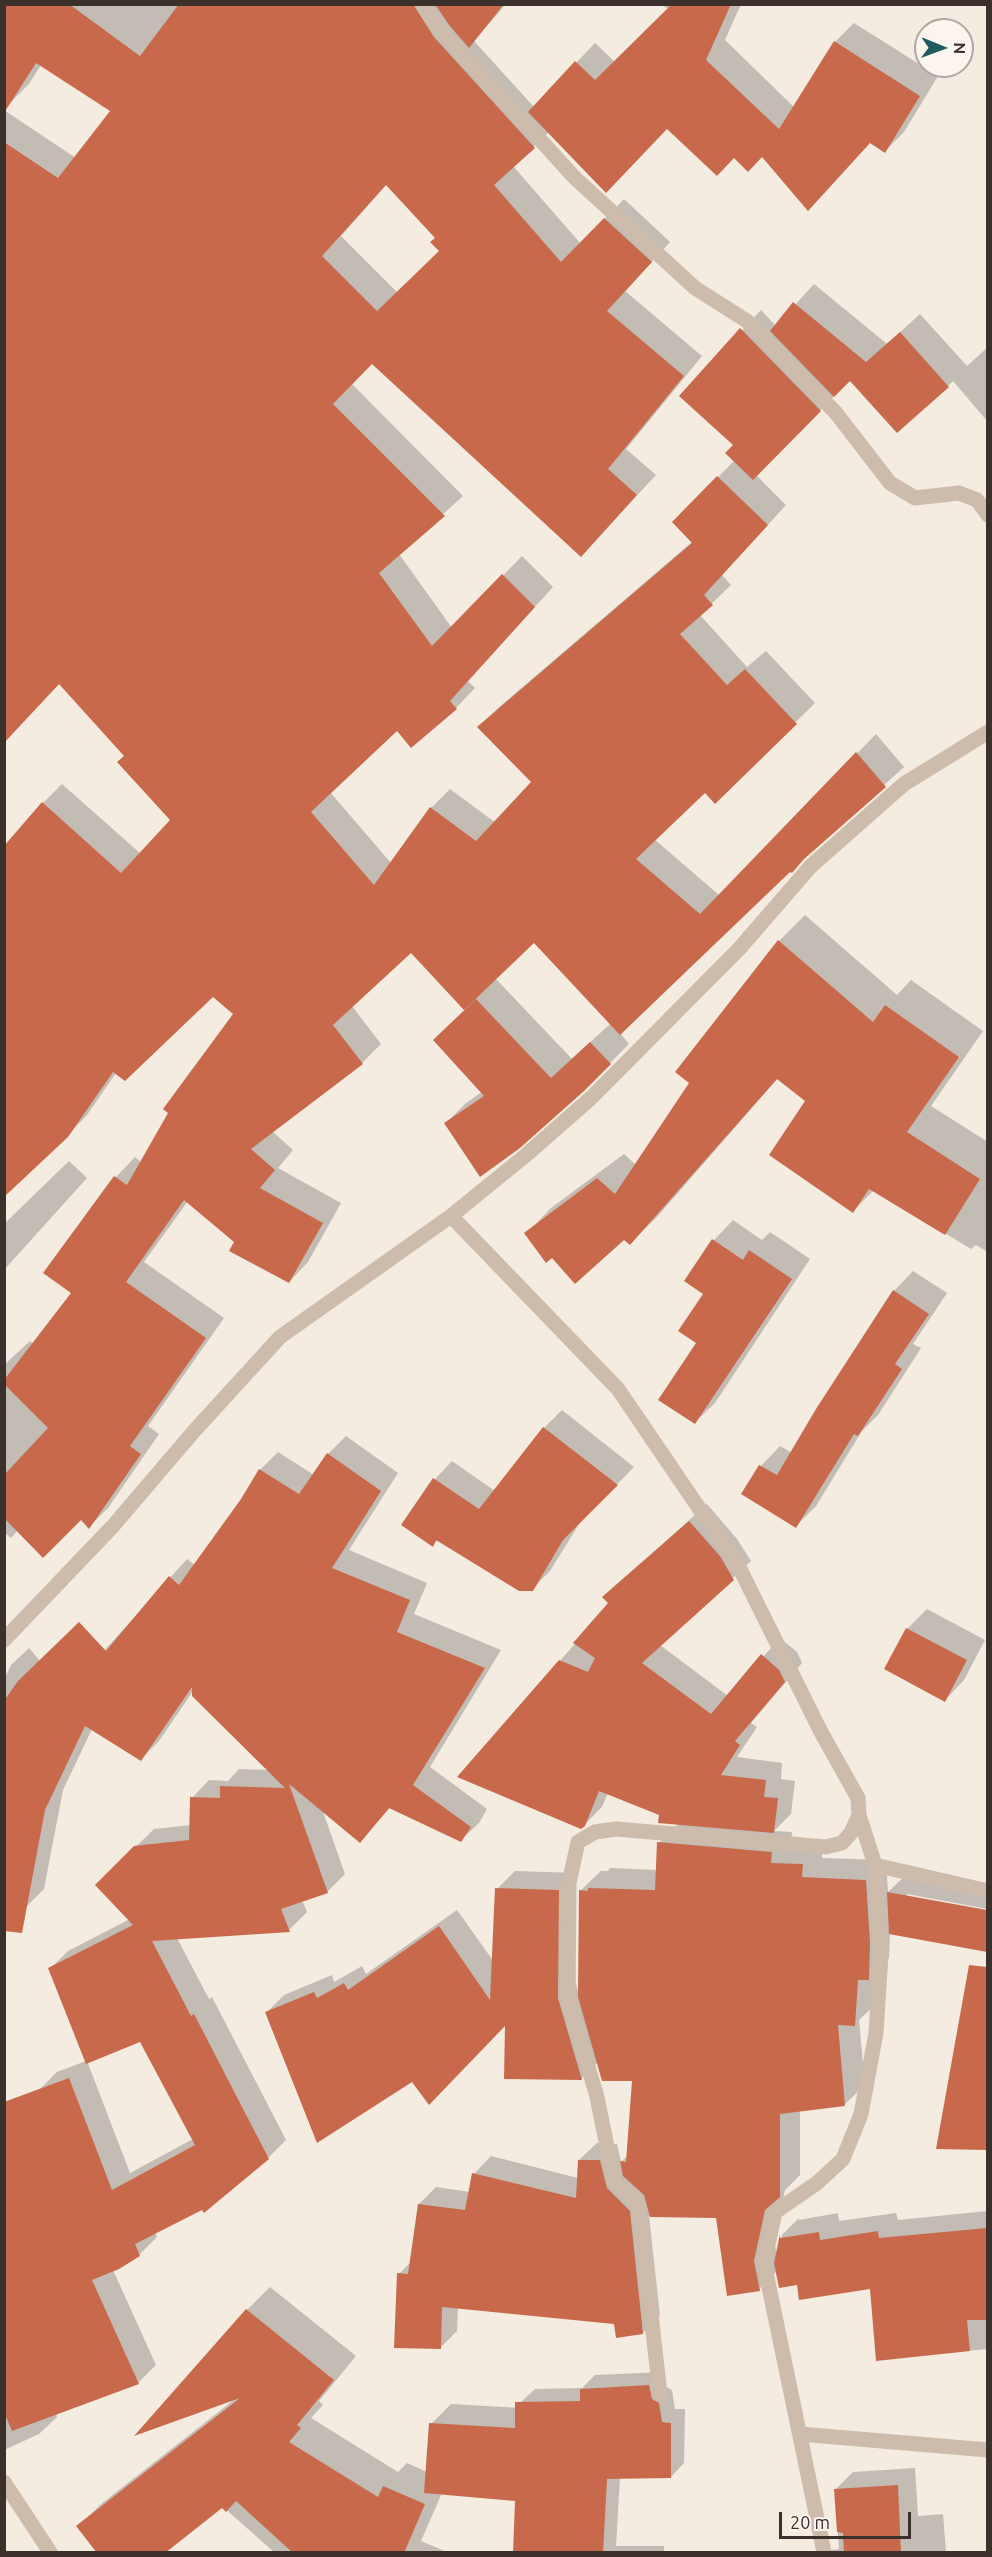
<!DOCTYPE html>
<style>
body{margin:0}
#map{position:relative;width:992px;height:2557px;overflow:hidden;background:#f4ebe1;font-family:Ubuntu,sans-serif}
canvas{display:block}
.frame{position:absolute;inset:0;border:6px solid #3b302b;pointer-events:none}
.north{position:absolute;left:914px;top:18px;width:60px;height:60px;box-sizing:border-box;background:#fbf5ee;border:2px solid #aea6a0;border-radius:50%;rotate:91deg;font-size:16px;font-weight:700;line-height:24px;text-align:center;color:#3b302b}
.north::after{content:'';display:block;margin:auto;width:21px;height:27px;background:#1f5a5e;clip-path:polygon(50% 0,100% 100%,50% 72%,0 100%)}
.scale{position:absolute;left:779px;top:2512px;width:132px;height:27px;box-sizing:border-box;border:3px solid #3b302b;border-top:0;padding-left:8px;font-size:18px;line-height:21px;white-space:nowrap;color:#3b302b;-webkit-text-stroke:4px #fbf5ee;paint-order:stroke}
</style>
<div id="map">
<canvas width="992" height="2557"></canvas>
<div class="frame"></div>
<div class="north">N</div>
<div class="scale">20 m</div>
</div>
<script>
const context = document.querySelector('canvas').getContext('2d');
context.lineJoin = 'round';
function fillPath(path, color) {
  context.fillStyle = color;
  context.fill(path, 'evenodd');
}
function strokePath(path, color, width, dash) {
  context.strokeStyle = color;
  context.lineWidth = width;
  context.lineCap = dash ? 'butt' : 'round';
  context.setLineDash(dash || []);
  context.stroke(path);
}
const shadow = new Path2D(`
 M4,4H506L474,41L534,107L595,43L615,62L669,9L659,4H741L725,40L794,107L835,42L854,23L938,76L904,132L885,151L870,142L734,157L667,127L549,132L513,166L581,244L624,199L670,242L625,291L702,356L626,449L656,475L581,555L372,362L352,384L463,496L399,554L452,628L522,556L553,587L468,681L475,688L456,708L397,729L330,792L391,863L431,808L450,789L496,823L533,782L479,727L498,708L693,541L674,522L735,460V444L681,396L761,310L776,326L814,284L887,344L920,314L967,366L988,347V422L953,381L948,386L851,379L756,475L786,505L722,575L731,585L700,615L747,667L766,651L815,703L715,802L705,791L654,839L719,895L876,734L904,767L790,870L620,1033L629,1044L583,1090L446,1123L466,1103L482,1092L466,1010L411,951L352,1006L381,1044L362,1063L272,1131L293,1150L278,1168L341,1203L308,1262L289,1282L188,1201L144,1262L224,1318L148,1426L159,1434L108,1508L89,1527L81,1518L18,1530L11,1538L4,1532V1365L30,1341L34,1344L73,1292L45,1272L116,1177L135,1157L141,1162L235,1014L213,995L116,1073L87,1115L67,1136L43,803L62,784L141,854L172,820L126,756L60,683L4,741V110L76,158L112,111L41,65L29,84L10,103ZM387,184L437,237L441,251L398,293L341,236ZM534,941L611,1023L572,1059L495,978Z
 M805,915L897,995L911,980L983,1031L931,1106L988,1142V1252L976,1245L971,1249L874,1190L853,1211L807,1101L778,1078L656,1218L630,1243L624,1238L552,1256L526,1234L551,1208L624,1154L636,1165L691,1083L678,1072L779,941Z
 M69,1161L87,1178L4,1270V1224Z
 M733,1220L762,1240L770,1232L810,1259L715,1403L695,1422L698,1343L705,1293L686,1281L714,1240Z
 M913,1271L947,1293L913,1344L921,1348L878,1415L862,1431L816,1506L796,1526L761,1466L780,1446L792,1453L894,1291Z
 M562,1410L634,1467L581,1521L550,1571L532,1589L438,1540L433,1545L403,1525L435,1479L452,1461L495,1491L544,1428Z
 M346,1436L398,1473L349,1550L427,1583L414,1614L501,1650L430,1767L487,1809L479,1823L461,1840L391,1807L360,1841L322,1809L345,1874L327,1892L302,1900L307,1912L289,1930L177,1938L209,1999L212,1997L286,2140L268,2158L202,2208L155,2232L157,2237L139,2255L113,2270L156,2365L138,2383L56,2413L57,2417L39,2434L4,2450V2095L31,2170L39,2090L57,2072L86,2061L50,1969L68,1951L130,1919L97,1885L154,1829L191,1825L192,1798L209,1780L228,1781L239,1769L269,1770L193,1691L159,1741L141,1759L92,1729L63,1790L44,1889L26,1907L4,1901V1680L11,1665L29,1648L40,1661L93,1663L187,1559L195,1565L242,1500L260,1470L278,1452L314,1475L328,1454ZM140,2040L193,2139L130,2173L87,2061Z
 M707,1504L737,1539L751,1561L660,1645L728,1696L780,1638L797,1652L802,1663L751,1723L757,1727L737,1757L782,1763L781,1779L795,1781L791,1814L774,1831L792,1832L791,1843L822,1845V1858L886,1860L888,1892L908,1873L988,1887V1909L907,1894V1897L988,1912V1946L984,1950L890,1933L889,1958L877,1969L875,2005L859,2020L865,2085L844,2105L800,2110V2175L785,2190L774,2240L777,2256L782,2235L799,2218V2220L838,2213L839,2221L896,2213L898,2220L988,2211V2349L877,2359L871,2288L798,2284L777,2271L759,2289L717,2217L649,2216L660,2316L643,2333L615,2322L458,2307L457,2331L440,2348L399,2274L412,2261L419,2204L436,2187L470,2192L474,2174L491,2156L578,2178L579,2160L597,2143L617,2144L621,2162L628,2155L634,2080L598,2062L581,2079L507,2023L412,2080L267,2012L284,1995L332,1975L334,1982L362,1966L366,1974L457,1910L494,1962L497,1889L515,1871L576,1873L575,1980L578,1991L580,1891L601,1871H608L610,1868L657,1870L659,1843L679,1823L608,1793L602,1807L584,1825L560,1661L610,1603L604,1597Z
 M927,1609L985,1640L964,1680L945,1700L907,1629Z
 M983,1984L988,1985V2095L949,2088Z
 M270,2287L356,2356L319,2401L323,2405L311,2418L398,2472L407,2463L427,2472L431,2424L451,2404L521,2408V2402L535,2389L582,2388L595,2375L663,2372L665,2386L672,2390L675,2409H685L684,2463L671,2477H620L616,2546H664V2552H515L520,2417L495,2476L442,2493L421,2541L447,2552H274L222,2506L78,2527L101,2504L235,2399L247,2310Z
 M915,2468L918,2516L943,2514L946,2552H810L839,2549L835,2490L853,2472Z`);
const building = new Path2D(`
 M4,4H69L140,56L179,4H413L434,37L535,148L494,185L561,262L604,218L652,262L607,311L684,376L608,469L637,495L581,557L372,364L333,404L445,516L379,573L432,646L502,574L535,607L450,701L457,709L411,748L397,731L311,812L374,885L430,807L476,841L531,782L477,727L692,543L672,522L717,476L768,525L704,595L713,605L680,634L727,685L745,669L797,724L715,804L705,793L636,859L700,914L856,752L886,787L804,859L792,873L790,872L620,1035L534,943L464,1010L411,953L333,1025L363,1064L251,1149L275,1170L260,1188L323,1223L289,1283L229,1251L234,1242L184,1200L126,1282L206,1338L130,1446L141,1454L89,1529L81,1520L43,1558L4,1518V1475L48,1428L4,1384V1380L71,1293L43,1273L114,1176L127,1185L168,1113L163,1109L233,1014L213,997L125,1081L113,1072L68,1137L4,1197V846L42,802L121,873L170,820L117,762L124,756L59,684L4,743V142L58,178L110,111L36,63L4,113ZM386,185L435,238L430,242L439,251L377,311L322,256Z
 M435,4H504L469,48L449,25Z
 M672,4H731L706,60L779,129L834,41L920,96L885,153L870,143L808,211L762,157L748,172L734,158L717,176L667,129L606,193L528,112L575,61L595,80Z
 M793,302L866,362L900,332L949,387L897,433L850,381L834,397L770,331Z
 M740,328L821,411L753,480L725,453L733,445L679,396Z
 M778,940L873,1022L885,1005L959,1057L907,1132L980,1179L945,1235L869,1189L853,1213L769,1155L805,1101L777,1079L630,1245L624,1240L575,1284L552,1258L546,1263L524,1233L597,1178L615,1194L689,1083L675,1072Z
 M476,999L551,1078L590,1042L611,1064L584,1091L520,1148L480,1177L444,1123L484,1096L433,1040Z
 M712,1239L743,1260L749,1250L792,1279L695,1424L658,1400L696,1343L678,1331L703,1294L684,1281Z
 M893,1290L929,1314L895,1364L902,1369L858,1436L854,1434L796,1528L741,1494L759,1465L777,1475L816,1409Z
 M543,1427L618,1485L563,1540L533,1591H519L436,1540L433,1547L401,1525L433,1478L479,1509Z
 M327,1453L381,1491L332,1568L410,1600L397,1632L485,1668L413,1785L471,1827L461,1842L389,1808L360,1843L289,1784L328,1893L281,1909L290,1932L152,1941L191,2016L194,2014L269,2159L204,2213L202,2210L135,2244L140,2256L119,2269L92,2280L139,2384L12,2431L4,2412V2102L69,2078L112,2190L195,2145L140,2042L86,2064L48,1968L133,1925L95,1885L134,1846L189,1840L190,1797L220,1798V1786L285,1788L192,1696V1687L141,1761L85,1726L45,1810L22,1933L4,1931V1701L18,1681L79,1622L106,1651L169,1576L179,1585L241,1499L259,1469L299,1494Z
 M689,1521L720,1556L734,1580L642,1663L711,1714L761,1654L779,1670L785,1682L735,1741L740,1745L721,1775L766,1780L764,1797L778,1798L774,1833L658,1823L659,1815L599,1791L585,1826L581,1829L457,1777L559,1660L588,1672L595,1658L573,1643L608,1603L602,1597Z
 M906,1628L967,1660L945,1702L884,1669Z
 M657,1842L772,1852L771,1863L803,1864L802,1877L866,1880L870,1943L869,1980H858L855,2026L838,2025L845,2106L780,2114V2197L765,2210L754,2261L760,2291L727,2296L716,2218L650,2217L644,2195L623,2176L620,2161L626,2162L632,2081H602L578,1997L579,1890L588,1891V1888L655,1890Z
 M495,1888L559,1890L558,1998L582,2080L504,2079L505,2026L429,2105L412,2082L317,2143L265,2012L314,1992L317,1998L344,1983L348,1990L439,1926L490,2000Z
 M887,1892L987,1910V1952L889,1934Z
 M969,1965L987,1967V2150L936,2149Z
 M578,2160H600L607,2188L630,2211L643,2334L616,2338L614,2324L442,2307L441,2349L394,2348L397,2273L408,2274L418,2204L465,2210L472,2173L576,2198Z
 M987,2228V2320H967L970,2351L876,2361L870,2289L799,2300L797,2285L779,2288L774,2263L780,2234V2238L819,2232L820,2240L878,2231L879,2238Z
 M246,2309L334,2380L297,2425L301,2428L289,2442L378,2497L383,2486L425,2504L404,2553H293L236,2501L226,2512L222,2508L165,2553H97L76,2526L240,2398L134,2436Z
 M649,2385L652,2399L659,2403L662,2422L671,2423V2478L607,2479L603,2553H513L515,2501L424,2493L429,2423L515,2428V2402L580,2401V2389Z
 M898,2485L901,2553H844L843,2533L837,2532L834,2489Z`);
const street = new Path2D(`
 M423,4L441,31L575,178L695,288L747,321L836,413L890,483L915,498L959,493L977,500L988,515
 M451,1216L618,1389L739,1567L821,1732L858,1798L859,1815L851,1833L842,1843L826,1847L616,1829L595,1832L578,1842L569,1883L568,1998L597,2097L614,2181L635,2200L639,2208L660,2394
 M4,1640L113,1526L195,1430L280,1337L451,1216L526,1155L591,1098L739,949L811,866L904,784L988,732
 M875,1865L988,1891
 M800,2434L988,2450
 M4,2482L50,2552
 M824,2552L764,2263L775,2212L817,2183L843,2159L861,2114L876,2033L881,1955L875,1865L859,1815`);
fillPath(shadow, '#0003');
fillPath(building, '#c8694b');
strokePath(street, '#cdbbac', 15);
</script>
